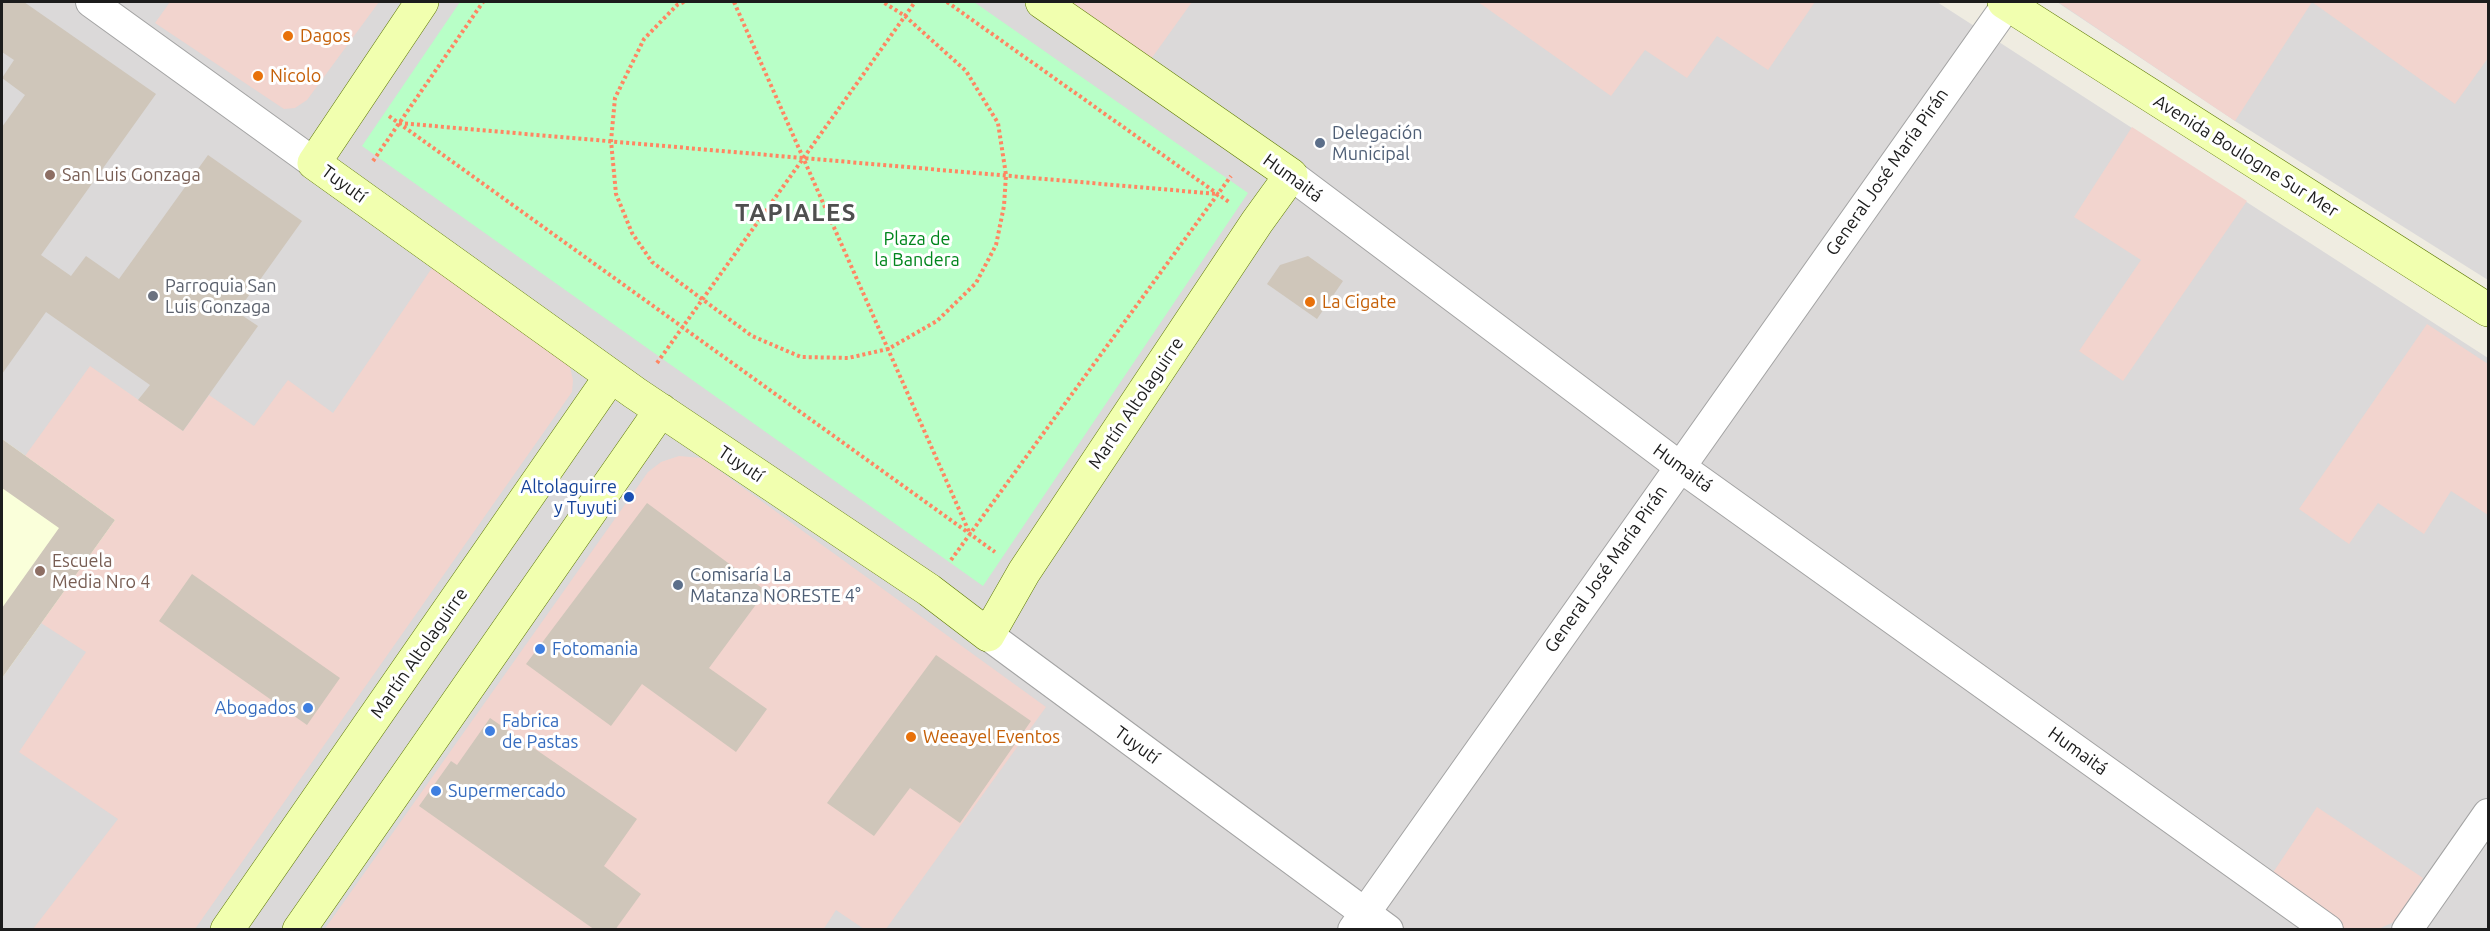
<!DOCTYPE html>
<meta charset="utf-8">
<style>
body{margin:0}
#map{position:relative;width:2490px;height:931px;overflow:hidden;background:#efece1;font-family:Ubuntu,sans-serif}
canvas{display:block}
.frame{position:absolute;inset:0;border:3px solid #1c1c1c;pointer-events:none}
</style>
<div id="map">
<canvas width="2490" height="931"></canvas>
<div class="frame"></div>
</div>
<script>
const context = document.querySelector('canvas').getContext('2d');
context.lineJoin = 'round';
function fillPath(path, color) {
  context.fillStyle = color;
  context.fill(path, 'evenodd');
}
function strokePath(path, color, width, dash) {
  context.strokeStyle = color;
  context.lineWidth = width;
  context.lineCap = dash ? 'butt' : 'round';
  context.setLineDash(dash || []);
  context.stroke(path);
}
function write(font, color, halo, rows, align = 'center') {
  context.font = font + ' Ubuntu,sans-serif';
  context.lineWidth = 6;
  context.setLineDash([]);
  context.textBaseline = 'middle';
  context.strokeStyle = halo;
  context.fillStyle = color;
  for (const [text, x, y, turn = 0] of rows) {
    context.save();
    context.translate(x, y);
    context.rotate((+turn || 0) * Math.PI / 180);
    context.textAlign = isNaN(turn) ? turn : align;
    if (halo) context.strokeText(text, 0, 0);
    context.fillText(text, 0, 0);
    context.restore();
  }
}
const residential = new Path2D(`
 M2,2H1937L2488,358V929L2,930Z
 M2057,2H2488V280L2235,121Z`);
const commercial = new Path2D(`
 M170,2H379L307,100L295,108L284,109L155,23Z
 M1058,2H1192L1146,66Z
 M1478,2H1815L1768,70L1717,36L1687,78L1645,50L1611,96Z
 M2058,2H2488V58L2455,104L2312,2L2235,121Z
 M2132,127L2247,201L2123,381L2079,351L2141,260L2074,217Z
 M432,268L562,356L570,367L573,380L572,392L195,929H33L118,819L19,752L86,652L41,623L25,456L90,366L183,431L209,395L254,426L288,380L333,413Z
 M2427,324L2488,364V515L2451,491L2424,534L2378,503L2349,544L2299,509Z
 M679,456L702,458L1046,707L886,929H864L836,910L823,930H324L648,472L661,462Z
 M2317,807L2423,878L2394,922L2376,930L2335,929L2266,883Z`);
const education = new Path2D(`
 M2,439L115,520L2,678Z`);
const park = new Path2D(`
 M460,2H974L1248,193L983,586L362,146Z`);
const building = new Path2D(`
 M2,2H24L156,94L41,255L71,276L86,256L119,279L208,155L302,221L237,312L258,326L183,431L138,400L150,385L46,312L2,374V127L25,95L2,78L14,60L2,52Z
 M1308,256L1343,281L1317,319L1267,284L1280,265Z
 M2,439L115,520L2,678V608L59,528L2,488Z
 M647,503L766,591L709,668L767,709L736,752L642,684L611,726L526,664Z
 M192,574L340,678L307,725L159,621Z
 M936,655L1031,721L960,823L910,788L874,836L827,803Z
 M490,718L637,819L604,866L641,894L615,930H595L419,806L451,761L457,765Z`);
const path = new Path2D(`
 M684,2L677,5L644,39L615,98L611,141L616,194L632,233L652,262L752,336L801,357L848,358L888,349L937,321L976,283L996,245L1004,206L1006,175L998,123L966,71L905,16L883,2
 M734,2L970,534
 M947,2L1229,202
 M389,116L995,552
 M399,123L1218,194
 M373,161L483,2
 M657,363L915,2
 M951,560L1231,176`);
const street = new Path2D(`
 M91,2L314,163
 M1291,175L1679,466L2328,930
 M988,635L1388,930
 M1353,930L2009,2
 M2407,930L2488,814`);
const secondary = new Path2D(`
 M422,2L314,163L635,393L929,590L988,635L1024,572L1257,222L1291,175L1042,2
 M2004,2L2488,310
 M227,930L611,376
 M299,930L661,410`);
const markers = [
 [288,36,6,"#e8710a"],
 [258,76,6,"#e8710a"],
 [1320,143,6,"#5c6f8a"],
 [50,175,6,"#8d6e63"],
 [153,296,6,"#6b7280"],
 [1310,302,6,"#e8710a"],
 [629,497,6,"#1a4fb4"],
 [40,571,6,"#8d6e63"],
 [678,585,6,"#5c6f8a"],
 [540,649,6,"#3f7fe0"],
 [308,708,6,"#3f7fe0"],
 [490,731,6,"#3f7fe0"],
 [911,737,6,"#e8710a"],
 [436,791,6,"#3f7fe0"]
];
const foodNames = [
 ["Dagos",300,36],
 ["Nicolo",270,76],
 ["La Cigate",1322,302],
 ["Weeayel Eventos",923,737]
];
const serviceNames = [
 ["Delegación",1332,133],
 ["Municipal",1332,154],
 ["Comisaría La",690,575],
 ["Matanza NORESTE 4°",690,596]
];
const streetNames = [
 ["Avenida Boulogne Sur Mer",2246,156,32],
 ["General José María Pirán",1887,172,-55],
 ["Humaitá",1293,178,36],
 ["Tuyutí",344,184,36],
 ["Martín Altolaguirre",1136,403,-56],
 ["Tuyutí",741,464,34],
 ["Humaitá",1683,468,36],
 ["General José María Pirán",1606,569,-55],
 ["Martín Altolaguirre",419,653,-55],
 ["Tuyutí",1137,745,36],
 ["Humaitá",2078,751,36]
];
const educationNames = [
 ["San Luis Gonzaga",62,175],
 ["Escuela",52,561],
 ["Media Nro 4",52,582]
];
const parkNames = [
 ["Plaza de",917,239],
 ["la Bandera",917,260]
];
const worshipNames = [
 ["Parroquia San",165,286],
 ["Luis Gonzaga",165,307]
];
const transitNames = [
 ["Altolaguirre",617,487],
 ["y Tuyuti",617,508]
];
const shopNames = [
 ["Fotomania",552,649],
 ["Abogados",296,708,"right"],
 ["Fabrica",502,721],
 ["de Pastas",502,742],
 ["Supermercado",448,791]
];
const districtNames = [
 ["TAPIALES",796,213]
];
fillPath(residential, '#dbd9d9');
fillPath(commercial, '#f2d4ce');
fillPath(education, '#faffda');
fillPath(park, '#b8ffc7');
fillPath(building, '#cfc6ba');
strokePath(street, '#a3a3a3', 32);
strokePath(secondary, '#5b7700', 34);
strokePath(path, '#ff8662', 4, [3, 3]);
strokePath(street, '#fff', 30);
strokePath(secondary, '#f1ffaf', 33);
for (const [x, y, r, color] of markers) {
  const dot = new Path2D();
  dot.arc(x, y, r, 0, 2 * Math.PI);
  context.fillStyle = color;
  context.fill(dot);
  strokePath(dot, '#fff', 2);
}
write('18px', '#c56008', '#fff', foodNames, 'left');
write('18px', '#4e5e75', '#fff', serviceNames, 'left');
write('18px', '#1c1c1c', '#fff', streetNames);
write('18px', '#785e54', '#fff', educationNames, 'left');
write('18px', '#00851c', '#fff', parkNames);
write('18px', '#5b616d', '#fff', worshipNames, 'left');
write('18px', '#164399', '#fff', transitNames, 'right');
write('18px', '#366cbe', '#fff', shopNames, 'left');
context.letterSpacing = '1.5px';
write('bold 24px', '#4f4f4f', '#fff', districtNames);
context.letterSpacing = '0px';
</script>
